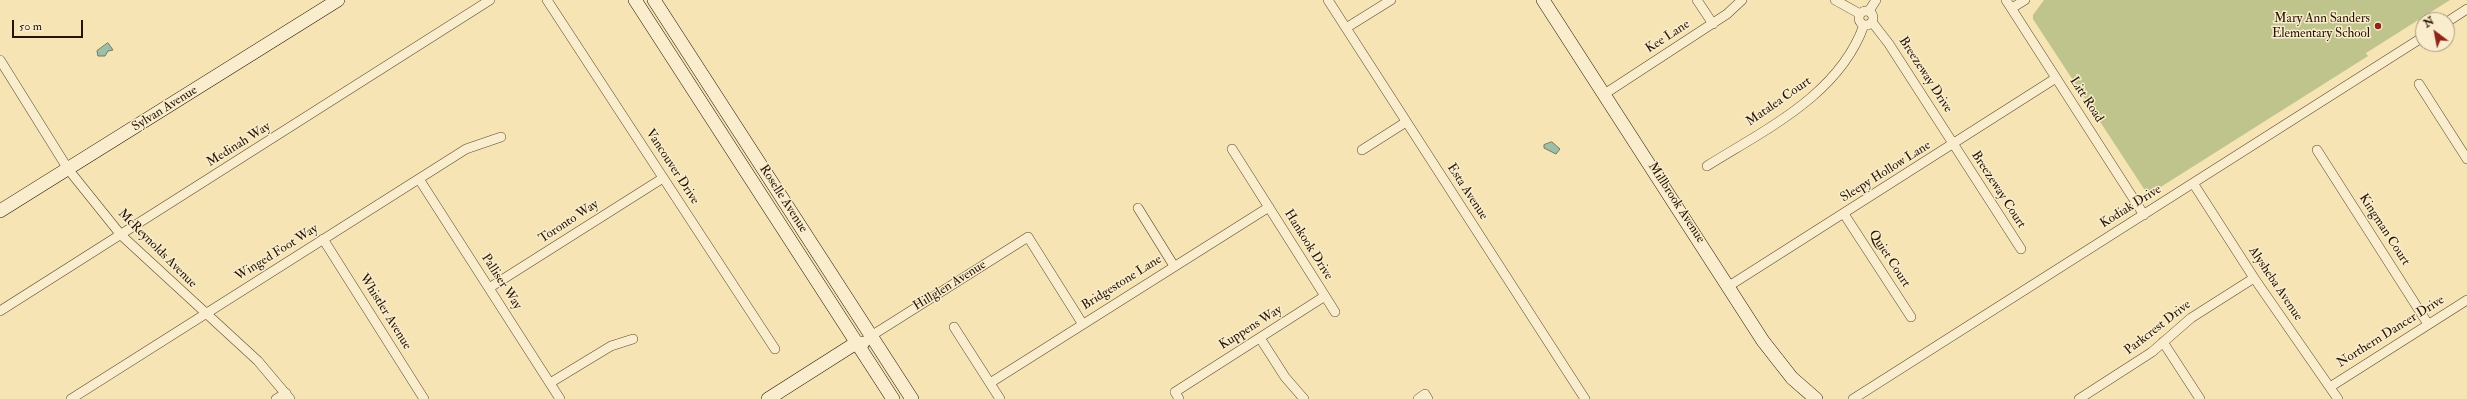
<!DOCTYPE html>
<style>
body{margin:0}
#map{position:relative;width:2467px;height:399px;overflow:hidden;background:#f6e4b4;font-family:"IM FELL Double Pica",serif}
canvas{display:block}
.north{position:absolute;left:2415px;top:12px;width:40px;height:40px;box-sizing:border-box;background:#f9edce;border:1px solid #a5967c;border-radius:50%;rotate:328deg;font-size:11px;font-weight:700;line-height:16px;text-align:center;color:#261401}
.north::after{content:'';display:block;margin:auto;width:14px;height:18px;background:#8f2418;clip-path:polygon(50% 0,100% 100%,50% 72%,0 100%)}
.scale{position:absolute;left:12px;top:20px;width:71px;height:18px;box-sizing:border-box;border:2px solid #261401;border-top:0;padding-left:5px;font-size:12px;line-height:14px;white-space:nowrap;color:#261401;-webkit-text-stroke:3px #f9edce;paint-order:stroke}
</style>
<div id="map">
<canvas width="2467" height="399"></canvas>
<div class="north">N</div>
<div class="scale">50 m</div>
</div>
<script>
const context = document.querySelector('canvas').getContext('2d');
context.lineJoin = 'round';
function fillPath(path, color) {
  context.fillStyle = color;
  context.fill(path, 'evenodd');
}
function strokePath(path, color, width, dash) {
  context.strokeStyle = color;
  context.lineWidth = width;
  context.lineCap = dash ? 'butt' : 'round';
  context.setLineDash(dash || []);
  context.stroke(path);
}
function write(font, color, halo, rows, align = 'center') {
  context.font = font + ' "IM FELL Double Pica",serif';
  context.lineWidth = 3;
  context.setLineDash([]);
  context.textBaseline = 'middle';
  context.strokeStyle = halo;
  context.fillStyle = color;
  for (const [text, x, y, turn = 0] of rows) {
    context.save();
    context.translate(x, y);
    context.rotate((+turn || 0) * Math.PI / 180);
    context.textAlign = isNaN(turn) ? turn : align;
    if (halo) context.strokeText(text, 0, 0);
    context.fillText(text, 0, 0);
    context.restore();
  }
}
const green = new Path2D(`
 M2044,0H2450L2366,53L2368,56L2148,195L2033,19V15Z`);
const water = new Path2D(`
 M108,43L113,50L108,51L105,56H98L97,51Z
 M1552,142L1560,149L1556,154L1544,148V145Z`);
const street = new Path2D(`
 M547,0L775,349
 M1328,0L1585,399
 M1697,0L1713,24
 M1835,0L1860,14
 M2006,0L2144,215
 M2012,8L2025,0
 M1859 18a7 7 0 1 1 14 0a7 7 0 1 1-14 0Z
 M1869,11L1876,0
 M1872,22L1889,44L2021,249
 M2447,22L2467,9
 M1346,28L1391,0
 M0,60L68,169L121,235L258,361L290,399
 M2419,84L2467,159
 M1606,93L1727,14L1742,0
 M1232,149L1325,296
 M1362,150L1406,122
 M2317,150L2428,324
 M1707,166C1766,129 1839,95 1864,25
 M419,179L560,399
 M2193,183L2254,278L2338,399
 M1138,208L1174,266
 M1844,214L1911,317
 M323,239L424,399
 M1729,286L2056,78
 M489,288L663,178
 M0,311L490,0
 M954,327L1000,399
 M871,336L1028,237L1082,323
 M1260,338L1285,377L1304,399
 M2163,342L2200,399
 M550,383L611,346L633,339
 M990,383L1269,207
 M2330,387L2467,300
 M71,399L466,149L501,137
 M276,399L286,393
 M1179,399L1175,392L1325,296L1335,312
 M1418,399L1425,394L1428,399
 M1853,399L2423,37
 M2079,399L2152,352L2191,318L2254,278`);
const secondary = new Path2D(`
 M635,0L893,399
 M654,0L912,399
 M1543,0L1763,341L1792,378L1816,399
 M0,211L338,0
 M768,399L856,343H863`);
const markers = [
 [2378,26,4,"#8f2418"]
];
const poiNames = [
 ["Mary Ann Sanders",2370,19],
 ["Elementary School",2370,34]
];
const streetNames = [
 ["Kee Lane",1668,37,-33],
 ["Breezeway Drive",1925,75,57],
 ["Litt Road",2086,100,57],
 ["Matalea Court",1779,102,-35],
 ["Sylvan Avenue",165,109,-32],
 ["Medinah Way",239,145,-32],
 ["Vancouver Drive",672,167,57],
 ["Sleepy Hollow Lane",1886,172,-32],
 ["Breezeway Court",1998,190,57],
 ["Esta Avenue",1467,192,57],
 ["Roselle Avenue",783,199,57],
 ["Millbrook Avenue",1676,203,57],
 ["Kodiak Drive",2131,207,-32],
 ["Toronto Way",569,222,-33],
 ["Kingman Court",2384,230,57],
 ["Hankook Drive",1308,245,58],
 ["McReynolds Avenue",157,249,45],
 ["Winged Foot Way",277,253,-32],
 ["Quiet Court",1889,259,57],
 ["Palliser Way",501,282,57],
 ["Bridgestone Lane",1122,283,-32],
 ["Alysheba Avenue",2275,284,56],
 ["Hillglen Avenue",950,286,-32],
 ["Whistler Avenue",385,312,58],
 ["Kuppens Way",1251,328,-32],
 ["Parkcrest Drive",2158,328,-38],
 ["Northern Dancer Drive",2391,332,-32]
];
fillPath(green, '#bec48b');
fillPath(water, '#9dbfa8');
strokePath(water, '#6d7b65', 1);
strokePath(street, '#5a482e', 10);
strokePath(secondary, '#261401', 14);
strokePath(street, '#f9edce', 9);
strokePath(secondary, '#f9edce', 13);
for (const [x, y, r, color] of markers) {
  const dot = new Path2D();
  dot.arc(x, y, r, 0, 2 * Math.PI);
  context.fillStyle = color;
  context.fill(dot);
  strokePath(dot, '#f9edce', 1.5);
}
write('13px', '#261401', '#f9edce', poiNames, 'right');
write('13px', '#261401', '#f9edce', streetNames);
</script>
